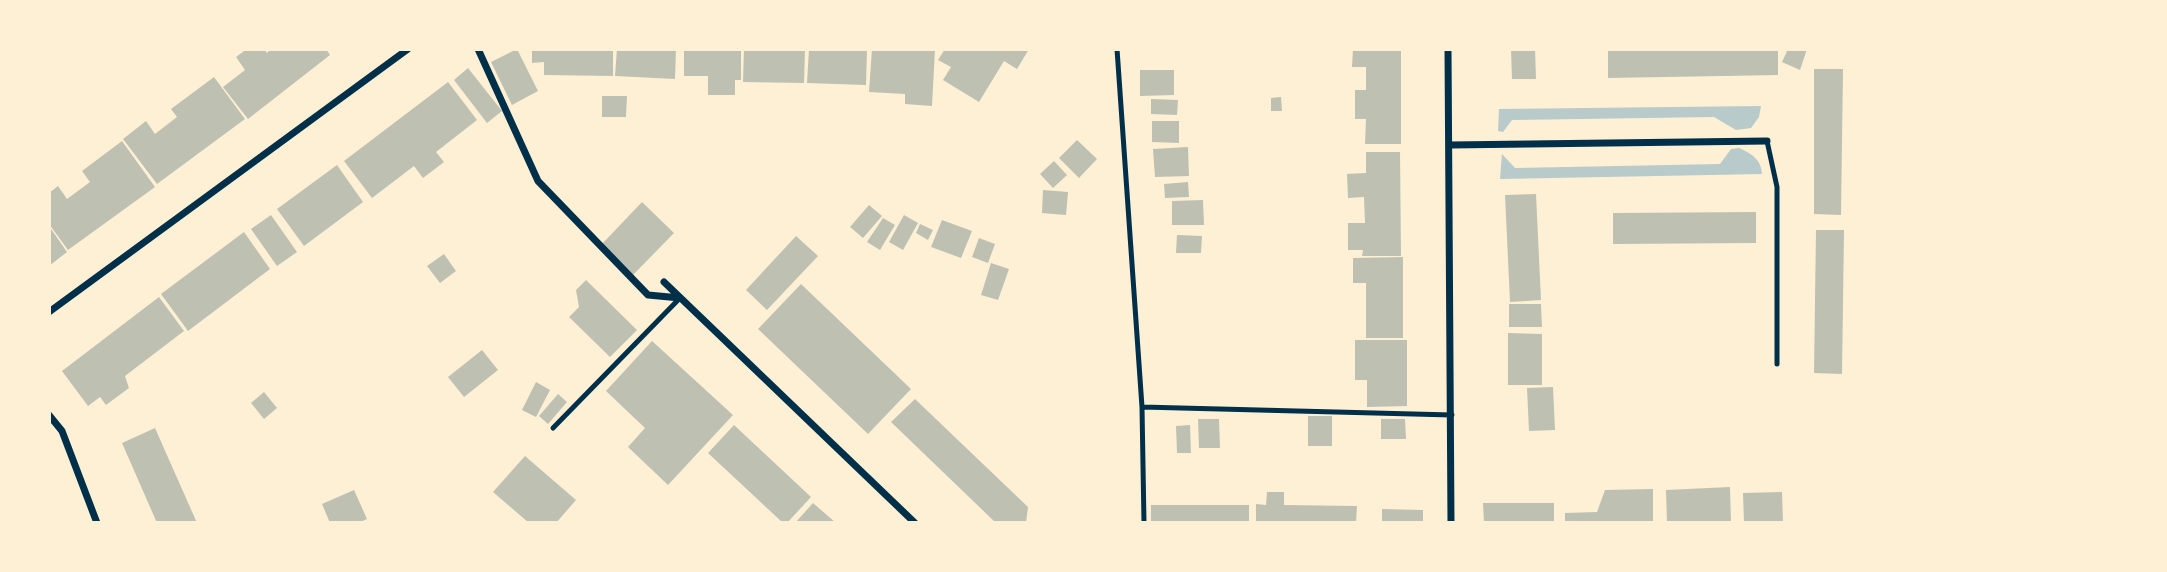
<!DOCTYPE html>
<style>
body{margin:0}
#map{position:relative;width:2167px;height:572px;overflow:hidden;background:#fdf0d5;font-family:Raleway,sans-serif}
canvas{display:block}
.frame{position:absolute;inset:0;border:51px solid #fdf0d5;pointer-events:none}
</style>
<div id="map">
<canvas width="2167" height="572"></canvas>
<div class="frame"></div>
</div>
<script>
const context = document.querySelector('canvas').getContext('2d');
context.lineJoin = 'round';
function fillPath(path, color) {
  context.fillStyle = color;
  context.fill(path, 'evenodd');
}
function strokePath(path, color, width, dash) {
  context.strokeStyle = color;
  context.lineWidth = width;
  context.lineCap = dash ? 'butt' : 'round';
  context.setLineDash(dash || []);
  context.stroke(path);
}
const green = new Path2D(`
 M1761,106L1759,117L1751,128L1736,130L1714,117L1512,120L1503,132L1498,131L1499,109Z
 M1739,148C1752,154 1761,159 1762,174L1500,179L1502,154L1515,168L1720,164L1731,149Z`);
const building = new Path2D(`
 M247,49H264L267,53L271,49H326L330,55L248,119L223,87L245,70L236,57Z
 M517,49L538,91L512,105L491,62Z
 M532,49H613V76L544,75V62L532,63Z
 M617,49H676L675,79L615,76Z
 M684,49H741V80H735V95H708V76H684Z
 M744,49H805L804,83L743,82Z
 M809,49H867L866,85L807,83Z
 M872,49H935L932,106L905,104V94L869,92Z
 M945,49H1029L1017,69L1004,61L979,102L943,80L951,67L938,60Z
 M1353,49H1401V144H1365L1366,119H1355V90H1366V67H1352Z
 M1511,49H1535L1536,79H1512Z
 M1608,49H1778V75L1608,78Z
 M1788,49H1807L1800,70L1782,62Z
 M468,68L502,111L487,123L454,80Z
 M1814,69H1843L1841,215L1814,214Z
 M1140,70H1174V95L1140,96Z
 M214,77L245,119L157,184L123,139L146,121L155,134L177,117L171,109Z
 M448,82L477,120L436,152L444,162L423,178L414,166L372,198L344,161Z
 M602,96H627L626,117H602Z
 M1281,97L1282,111H1271V98Z
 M1151,99L1178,100L1177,115L1151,114Z
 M1152,121H1179V143L1152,142Z
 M1077,140L1097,159L1079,178L1059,158Z
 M122,141L155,187L68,250L49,224V193L58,186L67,199L90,182L82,171Z
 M1188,147L1189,176L1155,177L1153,149Z
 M1366,152H1400L1401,256H1362L1363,250H1348V223H1365L1364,197L1348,198L1347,174L1366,173Z
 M1054,161L1067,175L1053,188L1040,174Z
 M337,165L363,202L304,246L277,209Z
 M1188,182L1189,197L1165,198L1164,184Z
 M1043,190L1068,192L1066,215L1042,213Z
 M1536,194L1541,300L1510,302L1505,195Z
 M1203,200L1204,225H1172V201Z
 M642,202L674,233L632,276L601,245Z
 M869,205L882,216L863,238L850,227Z
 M1756,212V243L1613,244V213Z
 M271,215L297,252L277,266L251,229Z
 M904,215L918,223L903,250L889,242Z
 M883,218L895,225L880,250L867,242Z
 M942,220L972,231L961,258L931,247Z
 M920,224L933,230L928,240L916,233Z
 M49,226L67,252L49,266Z
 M1816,230H1844L1842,374L1814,373Z
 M244,232L270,269L188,331L161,294Z
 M1177,235L1202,236L1201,253H1176Z
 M796,236L818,256L767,310L746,290Z
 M979,238L995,244L988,263L972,257Z
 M444,254L456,271L440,283L427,266Z
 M1403,257V338H1366V283H1353V258Z
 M991,263L1009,269L998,300L981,295Z
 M586,280L637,330L610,357L569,317L579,307L576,290Z
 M801,284L911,389L868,434L758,329Z
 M159,297L184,331L125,376L129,388L106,405L100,397L88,406L62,371Z
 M1509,304H1541L1542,327H1509Z
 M1508,333L1542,334V385H1508Z
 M1355,340H1407V406L1367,407V380H1355Z
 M652,341L733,415L668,485L628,447L645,428L606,391Z
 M482,350L498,370L464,397L448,377Z
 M536,382L550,390L536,417L522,410Z
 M1553,387L1555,430L1529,431L1527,388Z
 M264,392L277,408L264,419L251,403Z
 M558,394L567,402L548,424L539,416Z
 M915,399L1028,507L1026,523H996L891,422Z
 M1308,416H1332V446H1308Z
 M1198,419H1219L1220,448H1199Z
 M1381,419H1405L1406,439H1381Z
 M734,425L811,497L787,523H783L708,453Z
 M1190,425L1191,453H1177L1176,426Z
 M155,428L197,523H157L122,443Z
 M525,456L576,500L556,523H529L493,492Z
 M1730,487L1731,523H1667L1666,490Z
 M1653,489V523H1565V513L1597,512L1605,490Z
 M354,490L367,519L358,523H330L322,504Z
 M1267,492H1284V505L1357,506L1356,523H1256V504L1266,505Z
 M1782,492L1783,523H1744L1743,493Z
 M813,503L836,523H795Z
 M1483,503H1554V523H1484Z
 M1151,505H1249V523H1151Z
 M1382,509L1423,510V523H1382Z`);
const service = new Path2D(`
 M1117,49L1142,407L1144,523
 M1767,141L1777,187V364
 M1142,407L1452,415
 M553,428L680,298`);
const minor = new Path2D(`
 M478,49L538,181L648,295L680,298
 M1448,49L1451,523
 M1450,145L1767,141
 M664,282L915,523
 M49,312L408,49
 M49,415L62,431L97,523`);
fillPath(green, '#b9caca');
fillPath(building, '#bec0b2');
strokePath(service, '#003049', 5);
strokePath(minor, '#003049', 7);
</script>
